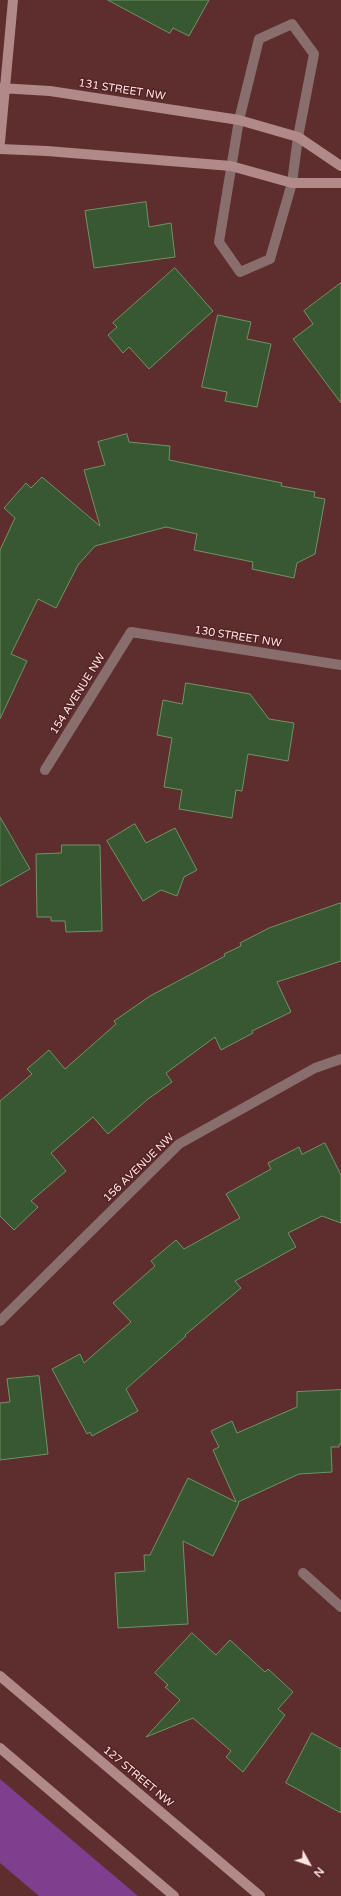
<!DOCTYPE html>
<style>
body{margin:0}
#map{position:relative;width:341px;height:1896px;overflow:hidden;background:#5e2d2e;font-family:"Varela Round",sans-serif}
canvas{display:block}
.north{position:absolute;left:289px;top:1844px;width:40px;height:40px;-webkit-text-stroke:3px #532224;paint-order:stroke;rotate:130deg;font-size:11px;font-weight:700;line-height:16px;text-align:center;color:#fee4e3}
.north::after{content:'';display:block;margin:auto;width:14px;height:18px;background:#fee4e3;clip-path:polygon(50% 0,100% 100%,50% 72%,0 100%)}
</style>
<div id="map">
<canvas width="341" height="1896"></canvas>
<div class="north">N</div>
</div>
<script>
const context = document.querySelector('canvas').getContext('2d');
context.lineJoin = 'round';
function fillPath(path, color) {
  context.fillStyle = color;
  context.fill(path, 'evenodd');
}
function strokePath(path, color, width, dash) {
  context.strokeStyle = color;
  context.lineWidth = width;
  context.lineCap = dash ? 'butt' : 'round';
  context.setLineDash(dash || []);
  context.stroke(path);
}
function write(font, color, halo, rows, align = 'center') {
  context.font = font + ' "Varela Round",sans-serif';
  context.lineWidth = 3;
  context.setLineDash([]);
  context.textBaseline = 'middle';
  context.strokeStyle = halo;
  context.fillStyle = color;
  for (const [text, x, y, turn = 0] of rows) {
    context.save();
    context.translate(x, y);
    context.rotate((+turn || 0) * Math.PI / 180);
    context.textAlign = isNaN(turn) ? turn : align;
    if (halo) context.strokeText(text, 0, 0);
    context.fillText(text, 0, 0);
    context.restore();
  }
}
const green = new Path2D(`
 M0,1779L138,1896H39L0,1863Z`);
const building = new Path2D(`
 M108,0H209L189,36L173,28L170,33Z
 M146,202L149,227L171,223L175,257L94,268L85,211Z
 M175,268L213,311L149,369L129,347L123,353L108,335L117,327L113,323Z
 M341,283V403L293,339L313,324L304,311Z
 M218,315L251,322L247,339L271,344L257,407L225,401L227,392L202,387Z
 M127,434L129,442L170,446L169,460L282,483L281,486L315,492L314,497L325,499L315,554L297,563L294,578L252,569L253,562L194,550L197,534L166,527L95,546L78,565L56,608L38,599L11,654L27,661L0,719V550L15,518L4,508L26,483L31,488L42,477L100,526L84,470L105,465L98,442Z
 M186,683L250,694L269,719L294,723L288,761L248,754L242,791L236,790L232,818L179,809L182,790L164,787L172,738L157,735L163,700L182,704Z
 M0,817L30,869L0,886Z
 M135,824L146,843L175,828L197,870L184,877L177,896L161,890L143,901L107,841Z
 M62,845H100L102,931L66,932L65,921H51V917H37L36,854L61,853Z
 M341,903V961L277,982L291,1012L252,1031L253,1033L221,1050L215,1037L166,1073L172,1082L148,1099L108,1134L93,1117L51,1153L66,1171L31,1201L38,1207L14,1230L0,1216V1101L32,1074L27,1069L49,1050L65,1069L116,1024L114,1021L150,996L225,956L224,954L241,946L240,943L269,928Z
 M325,1143L341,1175V1223L322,1216L288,1233L296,1247L235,1281L241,1288L185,1335L186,1336L126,1389L138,1411L92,1436L90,1432L87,1434L52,1369L80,1354L84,1363L131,1322L113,1303L155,1266L151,1261L176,1240L184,1249L240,1218L226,1194L271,1169L268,1163L299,1147L302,1154Z
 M39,1376L48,1454L0,1460V1403L10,1402L7,1379Z
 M341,1390V1444H339V1447H331L332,1472L299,1474L238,1502L239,1503L213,1556L183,1541L188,1624L118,1628L115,1573L145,1571L144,1555H150L188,1478L236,1502L213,1450L219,1447L211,1431L232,1421L237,1433L297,1407V1392Z
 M192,1633L216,1655L230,1640L265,1672L268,1669L293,1692L278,1709L285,1715L243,1772L226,1757L231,1751L193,1718L146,1737L180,1700L165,1687L168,1685L155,1673Z
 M312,1733L341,1749V1813L286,1783Z`);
const street = new Path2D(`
 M292,24L314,54L298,137L292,183L270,259L240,272L219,242L239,120L259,39Z
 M45,770L131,632L341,665
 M0,1321L179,1144L315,1068L341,1059
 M303,1573L341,1607`);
const secondary = new Path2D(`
 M0,88L50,91L239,120L298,137L341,166
 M0,142L13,0
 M0,149L47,151L231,166L292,183H341
 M0,1676L260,1896
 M0,1748L174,1896`);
const streetNames = [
 ["131 STREET NW",122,90,9],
 ["130 STREET NW",238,637,9],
 ["154 AVENUE NW",78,694,-58],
 ["156 AVENUE NW",139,1168,-44],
 ["127 STREET NW",138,1777,40]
];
fillPath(green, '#7f3e8e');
fillPath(building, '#385831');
strokePath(building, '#709268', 1);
strokePath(street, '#886f6e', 10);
strokePath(secondary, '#b18988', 10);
write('11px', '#fee4e3', '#532224', streetNames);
</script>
